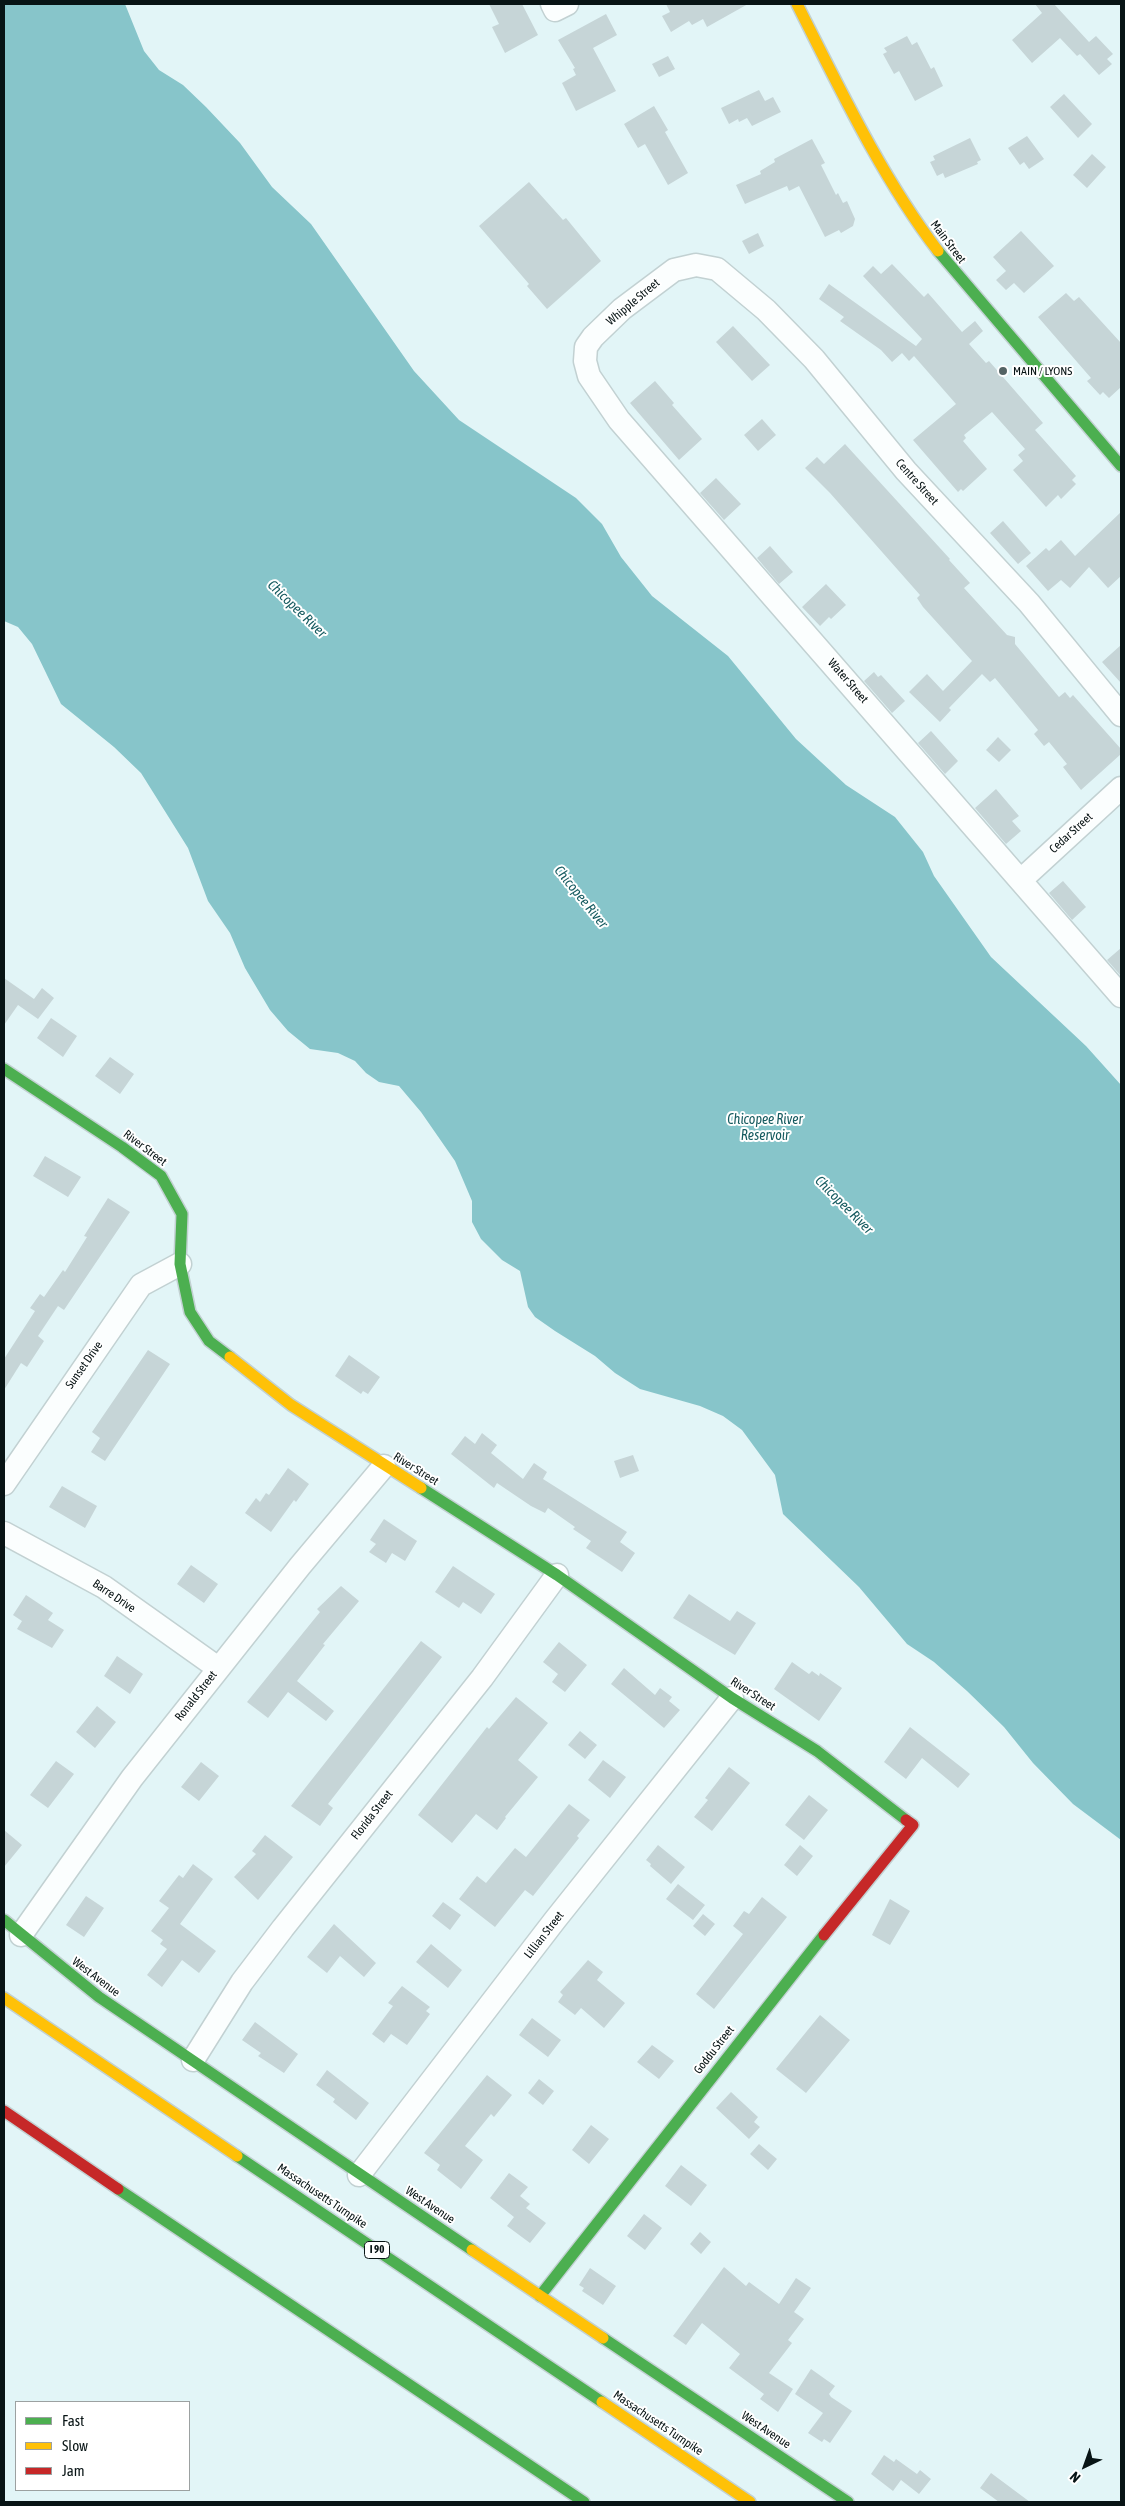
<!DOCTYPE html>
<style>
body{margin:0}
#map{position:relative;width:1125px;height:2506px;overflow:hidden;background:#e2f5f7;font-family:"Asap Condensed",sans-serif}
canvas{display:block}
.frame{position:absolute;inset:0;border:5px solid #081415;pointer-events:none}
.legend{position:absolute;left:15px;top:2401px;width:175px;height:90px;box-sizing:border-box;background:#fff;border:1px solid #9ca1a1;margin:0;padding:6px 9px;list-style:none;font-size:15px;color:#081415}
.legend li{display:flex;align-items:center;gap:10px;height:25px}
.legend b{width:25px;border:1px solid #9ca1a1}
.north{position:absolute;left:1060px;top:2441px;width:50px;height:50px;-webkit-text-stroke:4px #fff;paint-order:stroke;rotate:222deg;font-size:14px;font-weight:700;line-height:20px;text-align:center;color:#081415}
.north::after{content:'';display:block;margin:auto;width:18px;height:22px;background:#081415;clip-path:polygon(50% 0,100% 100%,50% 72%,0 100%)}
</style>
<div id="map">
<canvas width="1125" height="2506"></canvas>
<div class="frame"></div>
<ul class="legend">
<li><b style="height:6px;background:#4caf50"></b>Fast</li>
<li><b style="height:6px;background:#ffc107"></b>Slow</li>
<li><b style="height:6px;background:#c62828"></b>Jam</li>
</ul>
<div class="north">N</div>
</div>
<script>
const context = document.querySelector('canvas').getContext('2d');
context.lineJoin = 'round';
function fillPath(path, color) {
  context.fillStyle = color;
  context.fill(path, 'evenodd');
}
function strokePath(path, color, width, dash) {
  context.strokeStyle = color;
  context.lineWidth = width;
  context.lineCap = dash ? 'butt' : 'round';
  context.setLineDash(dash || []);
  context.stroke(path);
}
function write(font, color, halo, rows, align = 'center') {
  context.font = font + ' "Asap Condensed",sans-serif';
  context.lineWidth = 4;
  context.setLineDash([]);
  context.textBaseline = 'middle';
  context.strokeStyle = halo;
  context.fillStyle = color;
  for (const [text, x, y, turn = 0] of rows) {
    context.save();
    context.translate(x, y);
    context.rotate((+turn || 0) * Math.PI / 180);
    context.textAlign = isNaN(turn) ? turn : align;
    if (halo) context.strokeText(text, 0, 0);
    context.fillText(text, 0, 0);
    context.restore();
  }
}
const water = new Path2D(`
 M4,4H125L144,51L159,70L183,85L206,107L240,143L272,187L311,224L414,371L459,420L576,498L602,524L621,557L652,596L728,656L796,739L846,785L895,817L923,852L934,876L991,957L1086,1046L1121,1085V1840L1073,1804L1033,1763L1004,1727L967,1691L934,1662L907,1644L859,1587L783,1514L775,1475L742,1430L723,1416L700,1406L640,1389L615,1373L595,1356L555,1331L535,1317L528,1307L520,1271L502,1260L481,1239L472,1222V1201L455,1161L421,1112L399,1086L379,1082L366,1073L355,1061L338,1053L310,1049L288,1031L270,1010L245,968L230,933L208,901L188,848L141,773L114,747L61,704L32,644L18,627L4,621Z`);
const building = new Path2D(`
 M489,4H522L538,35L505,53L492,27L499,24Z
 M666,4H748L707,27L703,19L692,25L689,21L671,32L662,16L670,12Z
 M1035,4H1054L1089,42L1096,36L1113,54L1107,59L1112,64L1099,75L1080,54L1077,56L1060,38L1032,63L1012,40L1042,13Z
 M606,14L617,35L593,48L616,91L576,111L562,83L576,75L573,69L575,68L558,40Z
 M907,36L912,45L917,42L931,69L934,67L943,86L915,101L899,71L894,74L883,54L887,52L884,48Z
 M668,56L675,69L659,77L652,64Z
 M759,90L765,101L773,97L781,112L752,126L747,118L739,122L738,119L729,124L721,108Z
 M1064,94L1092,124L1078,138L1050,107Z
 M654,106L668,130L665,132L688,173L668,185L645,144L638,148L624,124Z
 M1027,136L1044,159L1029,169L1024,162L1020,165L1008,148Z
 M970,138L981,160L977,162L978,164L945,178L943,173L937,176L930,162L935,160L933,156Z
 M812,139L825,163L821,165L836,195L838,193L843,203L847,201L855,219L853,226L841,233L839,230L825,237L799,186L789,191L787,186L745,204L736,185L761,174L760,171L775,162L774,159Z
 M1092,154L1106,167L1087,188L1073,175Z
 M529,182L563,220L566,218L601,261L547,309L527,286L529,284L479,226Z
 M1021,231L1054,266L1024,293L1014,283L1006,290L996,280L1006,271L993,257Z
 M758,233L764,246L749,254L742,241Z
 M892,264L924,297L928,293L962,332L975,321L983,331L969,344L986,363L989,361L1043,423L1035,430L1076,476L1072,480L1076,484L1061,499L1058,495L1046,507L1013,470L1023,461L1018,455L1025,449L992,412L964,435L966,438L963,441L987,469L963,491L961,489L958,492L913,440L956,404L914,356L909,361L902,353L892,362L881,350L840,321L844,317L819,299L829,284L916,346L922,339L863,276L873,266L881,274Z
 M1066,293L1074,301L1079,297L1121,343V387L1109,398L1103,392L1100,395L1087,381L1091,378L1038,317Z
 M733,326L770,365L752,381L716,342Z
 M655,381L674,403L672,405L702,439L679,460L630,403Z
 M762,419L776,435L758,451L744,435Z
 M845,444L950,559L949,560L970,583L964,588L1007,635L1015,637V644L1059,697L1065,692L1070,698L1073,695L1121,749V754L1081,790L1063,767L1067,764L1049,742L1044,746L1034,734L1038,730L995,678L990,682L982,674L949,708L951,710L940,722L909,692L927,674L943,691L972,661L923,607L917,598L920,595L830,493L805,468L817,457L824,464Z
 M716,478L741,504L724,520L700,493Z
 M1121,512V576L1108,588L1089,567L1070,588L1061,580L1048,591L1026,566L1046,548L1049,551L1061,540L1075,556Z
 M1003,521L1031,553L1018,564L990,533Z
 M770,546L793,572L779,584L757,558Z
 M826,584L846,605L831,619L829,617L820,626L802,607Z
 M1121,645V683L1102,662Z
 M874,672L878,677L881,675L905,701L892,713L864,681Z
 M931,731L958,761L945,774L918,743Z
 M998,737L1011,750L999,762L986,750Z
 M996,789L1019,816L1012,821L1021,831L1006,844L975,808Z
 M1063,881L1086,907L1072,920L1049,893Z
 M1121,948V976L1107,960Z
 M4,978L34,999L42,988L54,998L38,1019L18,1005L4,1025Z
 M51,1018L77,1036L63,1057L37,1038Z
 M110,1057L134,1074L120,1094L95,1076Z
 M45,1156L81,1177L68,1197L33,1176Z
 M108,1198L130,1212L64,1310L58,1306L38,1336L44,1341L27,1367L21,1363L4,1390V1359L35,1311L30,1308L40,1294L44,1297L63,1270L65,1272L87,1237L84,1236Z
 M148,1350L170,1364L105,1461L91,1452L100,1438L92,1432Z
 M349,1355L380,1377L368,1394L363,1391L361,1394L335,1376Z
 M482,1433L497,1445L491,1453L523,1479L534,1463L547,1472L543,1479L627,1532L620,1542L635,1553L622,1572L586,1548L591,1541L573,1529L575,1527L548,1508L545,1513L531,1506L497,1483L494,1488L451,1454L465,1436L475,1444Z
 M633,1455L639,1471L620,1478L614,1461Z
 M288,1468L309,1484L296,1502L294,1500L271,1532L245,1513L256,1498L260,1502L266,1493L269,1495Z
 M62,1486L97,1506L85,1528L49,1507Z
 M384,1519L417,1541L405,1561L392,1553L386,1563L369,1552L376,1544L370,1540Z
 M191,1565L218,1584L204,1603L177,1584Z
 M453,1566L495,1594L481,1614L463,1602L459,1608L435,1592Z
 M341,1586L359,1601L323,1644L325,1645L297,1681L334,1711L326,1721L288,1692L268,1718L247,1702L320,1612L317,1609Z
 M689,1594L730,1621L737,1611L756,1623L735,1655L673,1618Z
 M26,1595L53,1613L48,1620L64,1630L52,1648L17,1629L22,1621L13,1615Z
 M421,1641L442,1657L328,1804L333,1808L320,1826L291,1806Z
 M559,1642L587,1665L565,1692L552,1682L558,1674L543,1662Z
 M117,1656L143,1674L130,1694L104,1676Z
 M792,1662L809,1674L812,1671L819,1676L820,1673L842,1688L819,1721L774,1689Z
 M624,1668L655,1695L660,1688L672,1697L669,1701L680,1710L664,1728L611,1684Z
 M516,1697L548,1723L518,1760L538,1777L505,1817L506,1818L497,1830L476,1814L452,1843L418,1815L487,1727L489,1729Z
 M97,1706L116,1722L95,1748L76,1732Z
 M910,1727L970,1774L958,1788L922,1758L906,1779L884,1762Z
 M580,1731L597,1745L585,1759L568,1745Z
 M603,1760L626,1777L610,1798L588,1780Z
 M56,1761L74,1774L48,1808L30,1795Z
 M201,1762L219,1776L199,1801L181,1787Z
 M729,1767L750,1783L712,1831L694,1817L708,1800L705,1798Z
 M809,1795L828,1810L804,1840L785,1825Z
 M569,1804L590,1820L577,1836L579,1838L533,1896L525,1890L495,1927L459,1899L477,1876L486,1883L515,1848L526,1857Z
 M4,1830L22,1845L4,1867Z
 M265,1835L293,1857L258,1900L234,1877L256,1854L252,1851Z
 M658,1845L685,1867L671,1884L650,1866L651,1864L646,1860Z
 M800,1845L813,1856L797,1876L784,1865Z
 M193,1864L213,1879L180,1924L216,1951L199,1973L182,1960L162,1987L147,1975L167,1949L160,1944L163,1940L151,1931L169,1908L159,1901L179,1875L183,1878Z
 M678,1884L705,1905L693,1920L666,1899Z
 M86,1896L104,1908L84,1937L66,1925Z
 M762,1897L787,1917L714,2009L696,1994L743,1934L733,1926L744,1911L749,1914Z
 M890,1899L910,1911L890,1945L872,1935Z
 M443,1902L461,1915L450,1930L432,1916Z
 M703,1914L715,1924L705,1936L693,1926Z
 M334,1924L376,1963L364,1977L340,1956L327,1973L307,1957Z
 M431,1944L462,1970L448,1988L416,1962Z
 M588,1960L603,1972L597,1980L625,2003L604,2028L581,2008L575,2015L558,2002L563,1995L560,1992Z
 M402,1986L430,2007L426,2011L430,2014L407,2045L391,2034L384,2043L372,2034L393,2006L388,2003Z
 M820,2015L850,2040L806,2093L776,2069Z
 M532,2018L561,2040L548,2057L519,2035Z
 M255,2022L298,2054L284,2073L258,2056L261,2053L242,2040Z
 M652,2045L674,2061L659,2079L637,2062Z
 M327,2070L369,2103L356,2120L333,2102L335,2099L316,2085Z
 M487,2075L512,2095L494,2117L491,2114L465,2146L483,2160L461,2189L437,2170L440,2165L424,2153Z
 M539,2079L554,2091L543,2105L528,2093Z
 M731,2092L758,2117L754,2122L760,2127L749,2139L716,2108Z
 M591,2125L609,2139L589,2164L572,2150Z
 M759,2144L777,2159L768,2170L750,2154Z
 M681,2165L707,2185L691,2206L665,2186Z
 M509,2173L528,2187L520,2196L530,2204L526,2208L546,2223L530,2243L507,2226L514,2217L490,2198Z
 M644,2214L662,2228L645,2250L627,2236Z
 M700,2232L711,2242L701,2254L690,2244Z
 M724,2267L746,2286L749,2282L779,2304L796,2278L811,2288L794,2312L804,2319L788,2340L792,2343L769,2373L793,2389L778,2412L760,2399L764,2394L729,2368L740,2354L702,2323L686,2345L673,2336Z
 M590,2268L616,2286L603,2305L582,2291L584,2288L579,2285Z
 M811,2369L835,2386L829,2394L831,2397L852,2411L830,2443L824,2439L822,2442L808,2433L823,2413L795,2394Z
 M884,2455L894,2462L896,2459L917,2474L920,2470L931,2479L919,2494L901,2480L893,2491L871,2474Z
 M991,2473L1030,2502H999L980,2488Z`);
const street = new Path2D(`
 M552,4L555,10L567,4
 M1121,715L1029,603L906,471L814,359L766,310L717,269L696,265L674,270L622,309L593,337L586,347L585,361L589,376L619,420L1121,996
 M1021,880L1121,788
 M4,1484L141,1285L180,1264
 M4,1533L104,1587L218,1668
 M21,1935L132,1778L300,1566L384,1466
 M193,2060L242,1982L283,1928L482,1678L557,1575
 M359,2175L555,1920L732,1698`);
const fast = new Path2D(`
 M938,251L1121,466
 M4,1069L122,1147L161,1176L182,1214L180,1264L190,1312L209,1341L230,1357
 M421,1488L557,1575L732,1698L817,1751L906,1820
 M4,1920L99,1997L472,2250
 M237,2156L602,2402
 M118,2189L584,2502
 M540,2296L824,1935
 M603,2338L848,2502`);
const slow = new Path2D(`
 M797,4C839,87 882,178 938,251
 M230,1357L291,1405L421,1488
 M4,1998L237,2156
 M472,2250L603,2338
 M602,2402L750,2502`);
const jam = new Path2D(`
 M824,1935L913,1825L906,1820
 M4,2111L118,2189`);
const markers = [
 [1003,371,5,"#546364"]
];
const shields = [
 [377,2250,25]
];
const shieldNames = [
 ["I 90",377,2250]
];
const streetNames = [
 ["Main Street",948,242,53],
 ["Whipple Street",633,302,-40],
 ["Centre Street",917,482,48],
 ["Water Street",848,681,49],
 ["Cedar Street",1071,833,-42],
 ["River Street",145,1148,37],
 ["Sunset Drive",84,1365,-55],
 ["River Street",416,1469,32],
 ["Barre Drive",114,1596,34],
 ["River Street",753,1694,33],
 ["Ronald Street",196,1696,-52],
 ["Florida Street",372,1815,-52],
 ["Lillian Street",544,1935,-52],
 ["West Avenue",96,1977,37],
 ["Goddu Street",714,2050,-52],
 ["Massachusetts Turnpike",322,2196,34],
 ["West Avenue",430,2205,34],
 ["Massachusetts Turnpike",658,2423,34],
 ["West Avenue",766,2430,34]
];
const poiNames = [
 ["MAIN / LYONS",1013,371]
];
const waterNames = [
 ["Chicopee River",297,609,44],
 ["Chicopee River",581,897,51],
 ["Chicopee River",765,1120],
 ["Reservoir",765,1136],
 ["Chicopee River",844,1205,45]
];
fillPath(water, '#87c5ca');
fillPath(building, '#c6d5d7');
strokePath(street, '#c2d1d2', 25);
strokePath(fast, '#c2d1d2', 14);
strokePath(slow, '#c2d1d2', 14);
strokePath(jam, '#c2d1d2', 14);
strokePath(street, '#fbfefe', 22);
strokePath(fast, '#4caf50', 11);
strokePath(slow, '#ffc107', 11);
strokePath(jam, '#c62828', 11);
for (const [x, y, r, color] of markers) {
  const dot = new Path2D();
  dot.arc(x, y, r, 0, 2 * Math.PI);
  context.fillStyle = color;
  context.fill(dot);
  strokePath(dot, '#fff', 2);
}
for (const [x, y, w] of shields) {
  const box = new Path2D();
  box.roundRect(x - w / 2, y - 8.5, w, 17, 4);
  context.fillStyle = '#fff';
  context.fill(box);
  strokePath(box, '#081415', 1);
}
write('bold 11px', '#081415', null, shieldNames);
write('12px', '#081415', '#fff', streetNames);
write('12px', '#081415', '#fff', poiNames, 'left');
write('italic 14px', '#155a5f', '#fff', waterNames);
</script>
